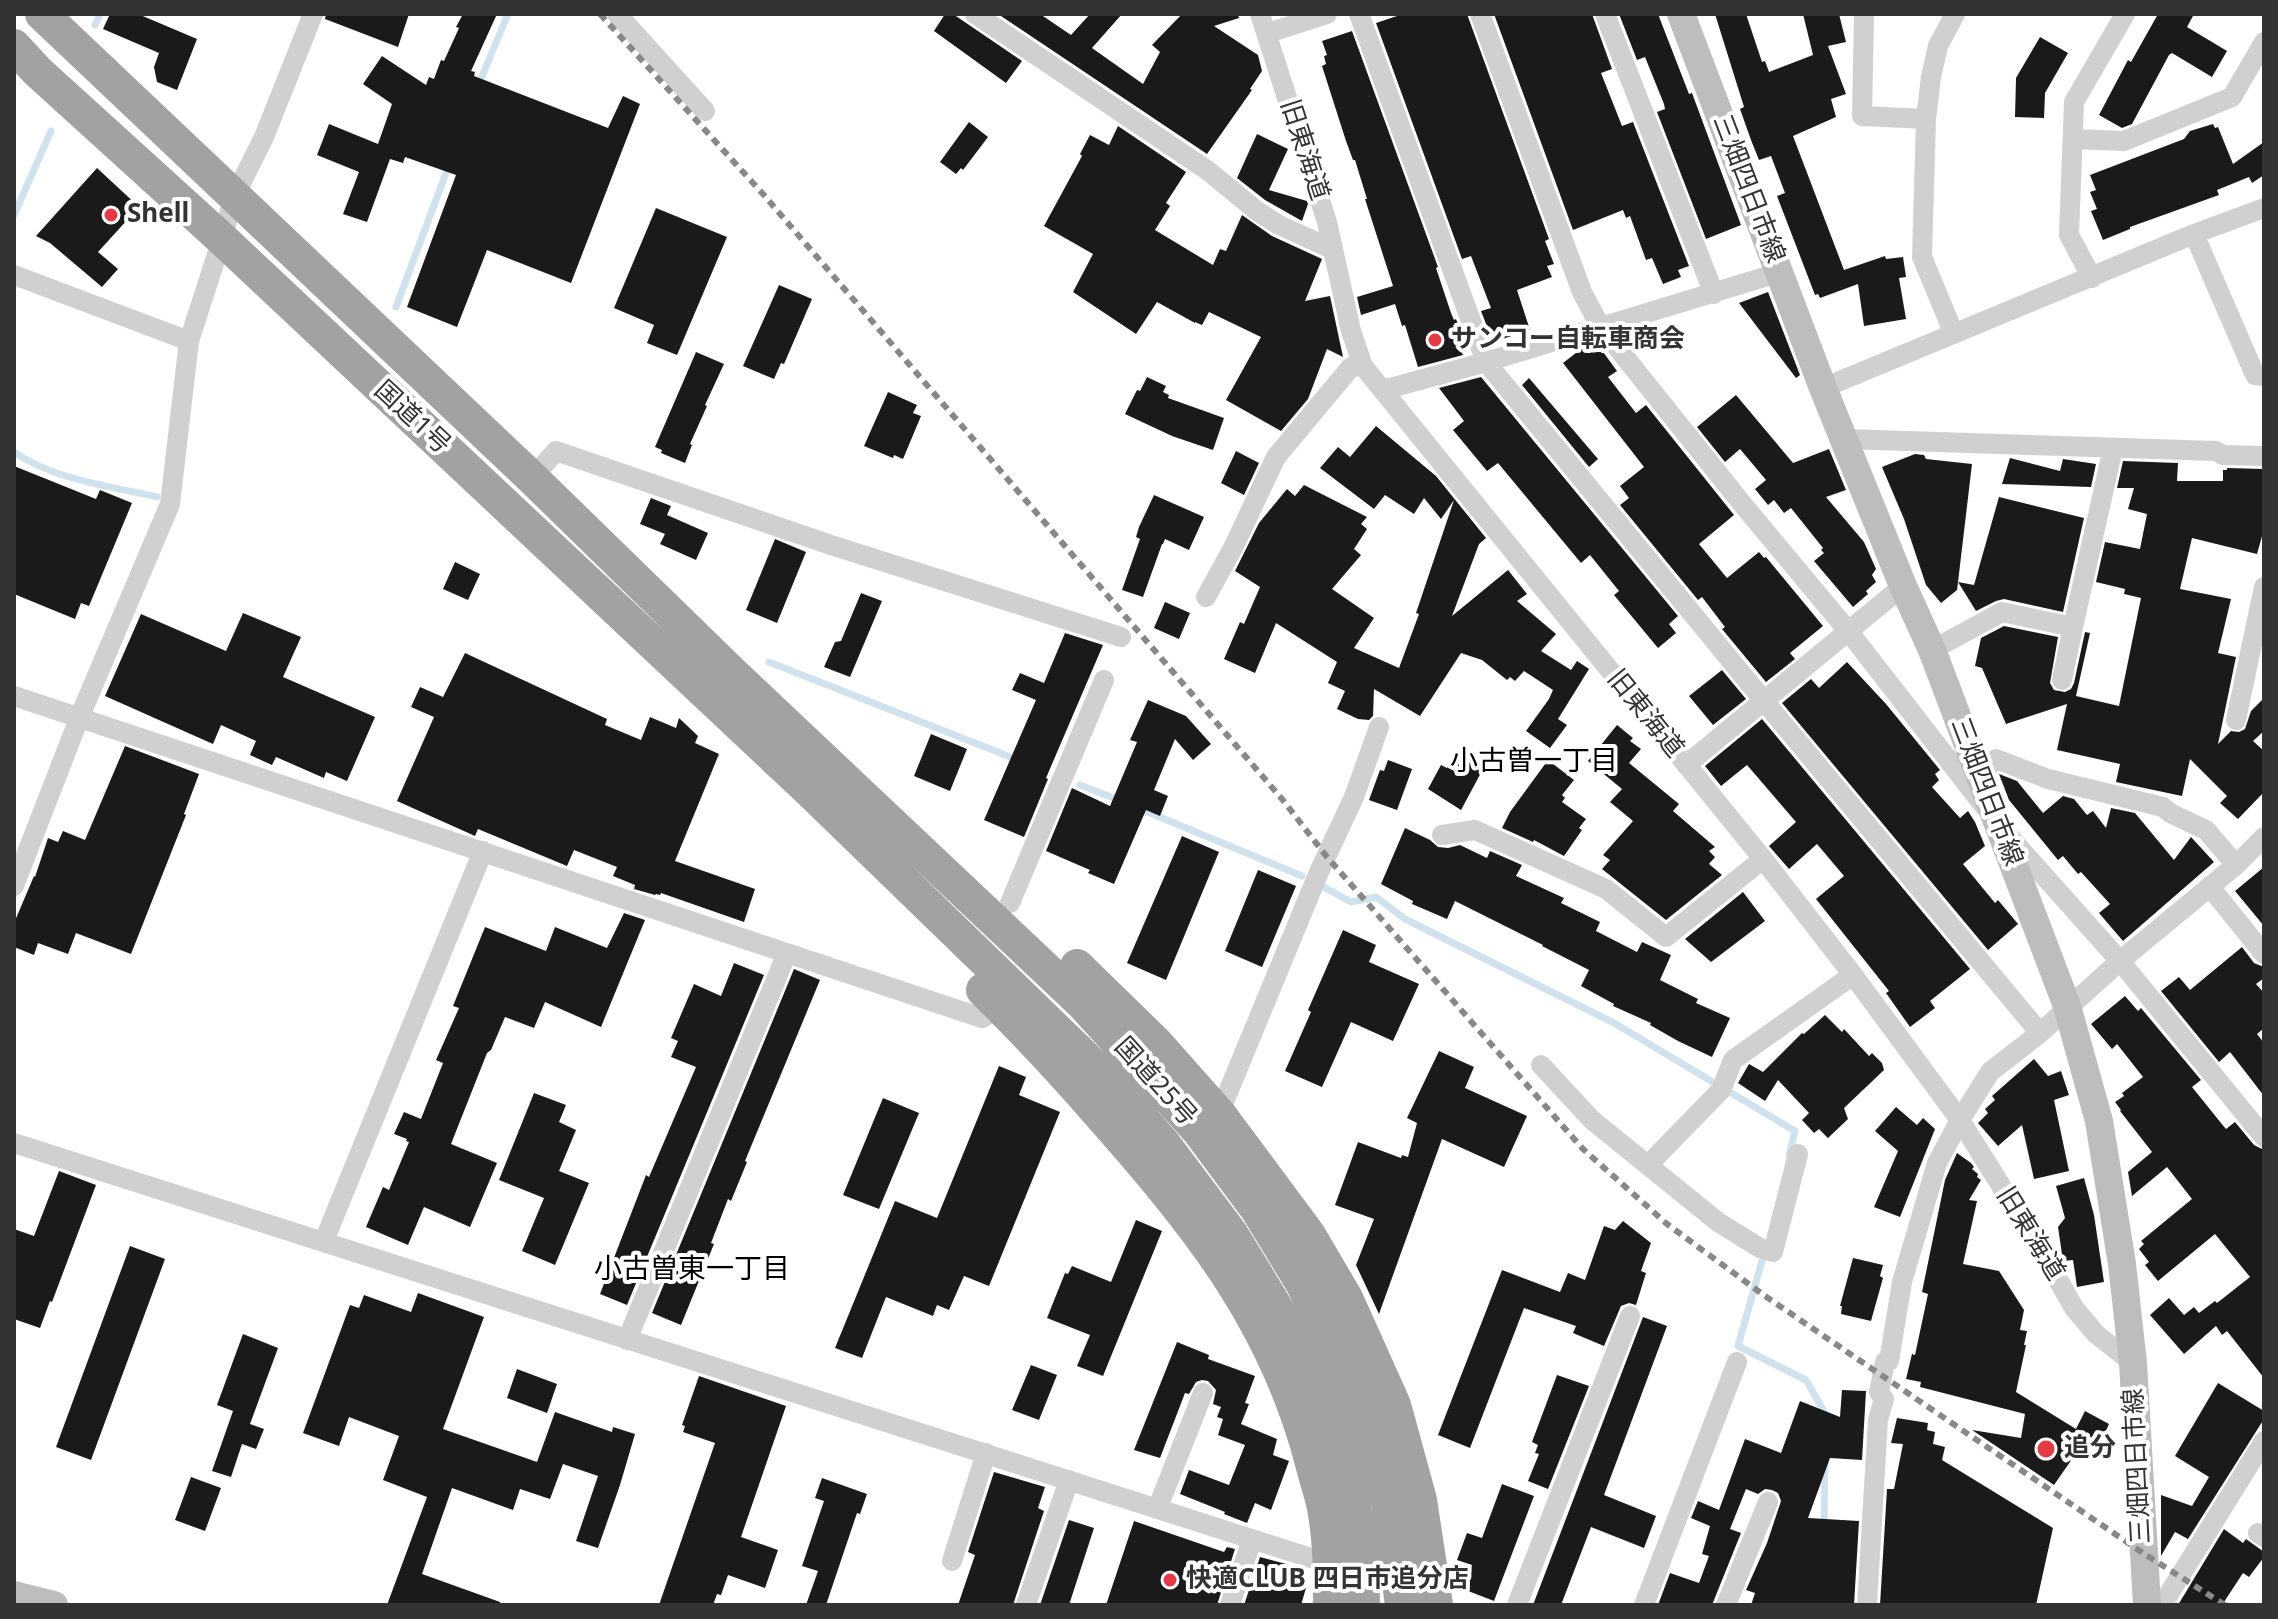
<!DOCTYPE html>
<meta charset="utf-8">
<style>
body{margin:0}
#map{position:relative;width:2278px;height:1619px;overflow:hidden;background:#fff;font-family:"Noto Sans",sans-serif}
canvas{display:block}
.frame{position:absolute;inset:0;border:16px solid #333;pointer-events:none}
</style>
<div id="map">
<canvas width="2278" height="1619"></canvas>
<div class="frame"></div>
</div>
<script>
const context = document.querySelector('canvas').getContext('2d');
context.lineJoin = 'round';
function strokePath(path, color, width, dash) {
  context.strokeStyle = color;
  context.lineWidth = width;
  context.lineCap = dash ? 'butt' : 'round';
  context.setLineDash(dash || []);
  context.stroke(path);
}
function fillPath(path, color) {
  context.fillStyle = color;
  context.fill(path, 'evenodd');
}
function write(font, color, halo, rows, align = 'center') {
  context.font = font + ' "Noto Sans","Noto Sans JP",sans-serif';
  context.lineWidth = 8;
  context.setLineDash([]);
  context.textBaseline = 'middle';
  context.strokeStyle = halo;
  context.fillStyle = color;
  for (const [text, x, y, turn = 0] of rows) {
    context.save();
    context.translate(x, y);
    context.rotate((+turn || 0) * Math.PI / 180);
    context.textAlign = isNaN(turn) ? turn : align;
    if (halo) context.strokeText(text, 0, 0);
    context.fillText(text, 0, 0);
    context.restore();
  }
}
const stream = new Path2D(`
 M95,25L100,14
 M478,86L508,14
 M14,215L51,131
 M396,307L449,165
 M14,452C54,480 110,486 157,497
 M769,662L1018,760
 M1080,785L1119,800
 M1138,808L1302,876
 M1322,886L1351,902L1376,897L1405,919L1614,1023L1795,1131L1789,1155
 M1762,1261L1738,1346L1806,1380L1826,1415V1419
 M1824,1527L1825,1464`);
const building = new Path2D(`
 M110,14H138L197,39L177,90L157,82L154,67L159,53L103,29Z
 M326,14H409L398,47L325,19Z
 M463,14H497L471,71L475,72L474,76L608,128L623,96L640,104L571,283L487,250L457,327L407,307L456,175L405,157L403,163L390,159L367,222L343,214L359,172L317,155L329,124L378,144L392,104L363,84L382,56L426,85L429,77L434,79L441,60L444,61L459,28L456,27Z
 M945,14H953L1022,61L1006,83L934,31Z
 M998,14H1040L1071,35L1090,14H1122L1092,48L1143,84L1160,52L1152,45L1182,14H1238L1239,18L1214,26L1258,55L1262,71L1250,89L1252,90L1207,154Z
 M1403,14H1467L1549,239L1545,241L1554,264L1547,266L1552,277L1517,290L1530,330L1493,342L1481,311L1491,308L1471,256L1462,259L1376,23Z
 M1494,14H1592L1612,69L1601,73L1622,126L1633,122L1689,266L1678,270L1681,277L1663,284L1652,258L1646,260L1630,216L1626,218L1623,210L1573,230Z
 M1619,14H1658L1689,94L1692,93L1741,225L1706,239L1657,112L1665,109L1664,104L1645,57L1637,60Z
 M1715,14H1746L1762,62L1765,61L1769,72L1813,55L1803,14H1839L1846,42L1828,46L1846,94L1831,99L1836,117L1793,136L1844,270L1885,256L1886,259L1903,257L1906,277L1899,278L1906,319L1864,326L1858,284L1820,298L1818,294L1815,295L1777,196L1785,193L1771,156L1759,160L1751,140L1740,109L1744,107Z
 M2158,14H2194L2187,27L2227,51L2212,77L2172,53L2169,55L2132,124L2122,128L2099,115L2128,60L2131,62Z
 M1352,31L1438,267L1436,268L1451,313L1454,320L1456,319L1468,350L1462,353L1463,355L1418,367L1405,325L1402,326L1395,304L1361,315L1357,297L1393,286L1365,199H1367L1355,160H1353L1346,141L1322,66L1326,64L1324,56L1327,55L1322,41Z
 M2040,37L2068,53L2045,93L2044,118L2015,117L2016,78Z
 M969,122L988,137L963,170L961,168L956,174L940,162Z
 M2213,124L2215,128L2218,127L2233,164L2264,142V175L2252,183L2249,177L2217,190L2219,195L2130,227V229L2103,240L2091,211L2097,209L2090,192L2096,190L2090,175L2184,139L2190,131Z
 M1118,126L1186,172L1166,203L1170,206L1155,230L1213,265L1220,249L1226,251L1242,215L1272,236L1322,259L1305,301L1330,296L1343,357L1327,349L1308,399L1281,431L1226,400L1261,337L1209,312L1202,325L1195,322V323L1157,302L1136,334L1073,292L1093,254L1044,226L1082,156L1080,154L1090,135L1109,145Z
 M1257,134L1288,149L1269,190L1307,201L1308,204L1302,221L1265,200L1237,178Z
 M97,168L139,207L98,252L118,269L102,287L50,243L36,236Z
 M656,208L727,237L677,355L647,343L654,325L614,308Z
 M779,285L812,299L784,364L781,363L774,379L743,366Z
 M1768,292L1800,375L1796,378L1739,303Z
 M1598,345L1617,371L1608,377L1636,413L1646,405L1734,515L1699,544L1727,578L1759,552L1764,558L1766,557L1823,626L1790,653L1795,659L1766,682L1722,629L1725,627L1702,597L1698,600L1620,505L1629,498L1620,486L1644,467L1563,363L1581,349Z
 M696,352L724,364L705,405L707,406L690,444L692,445L685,463L661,453L662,450L655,447Z
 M1147,377L1166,386L1163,392L1169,395L1168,398L1224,418L1213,450L1172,436L1125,414L1137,390L1140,391Z
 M1481,377L1678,616L1669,624L1676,633L1658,648L1614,595L1619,591L1590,555L1581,563L1498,463L1487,471L1453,430L1464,421L1439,388Z
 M1529,378L1598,459L1589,467L1522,385Z
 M888,392L917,405L913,413L921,416L903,459L894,455L893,458L864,446Z
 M1736,395L1793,463L1829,449L1846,490L1826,497L1864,542L1876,569L1872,575L1876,582L1866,591L1868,594L1853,607L1814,561L1824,553L1821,550L1823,548L1791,508L1784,513L1774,500L1768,505L1755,489L1766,480L1740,449L1725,462L1697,427Z
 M1376,426L1436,476L1486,538L1479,544L1452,616L1508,570L1527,594L1517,601L1556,634L1541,651L1571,670L1577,661L1589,669L1558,719L1567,725L1550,748L1526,731L1549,699L1553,690L1524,671L1515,681L1510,677L1507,680L1482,660L1461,653L1420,716L1374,689L1373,716L1369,720L1358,719L1337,709L1345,691L1328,683L1337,662L1276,623L1255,673L1224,659L1240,622L1244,624L1260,587L1235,571L1259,523L1287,489L1295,496L1304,485L1367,517L1361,524L1367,529L1354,549L1361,555L1332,589L1374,618L1354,648L1399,668L1419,614L1416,613L1454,500L1441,519L1424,498L1414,514L1385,495L1374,509L1320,468L1338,447L1350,457Z
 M1236,451L1259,463L1244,495L1221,483Z
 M1915,454L1924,455L1926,459L1972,464L1958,582L1974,585L1999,497L2084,518L2063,612L2004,599L1996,601L1976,611L1958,582L1957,590L1941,603L1926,585L1904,519L1882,467Z
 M2010,458L2060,471L2063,459L2096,464L2091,487L2002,484Z
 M2123,461L2178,463L2177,481H2223V470H2227V468L2264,469V529L2257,554L2192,538L2180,589L2231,599L2218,653L2236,657L2218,744L2231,731L2239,732L2245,729L2251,711L2264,698V731L2253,741L2264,751V792L2238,819L2220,803L2227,796L2190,759L2182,796L2116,782L2120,764L2057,750L2067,704L2006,724L1982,668L1975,666L1981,638L2004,626L2058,637L2050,683L2054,690L2065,692L2071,689L2074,683L2085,632L2090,633L2076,696L2119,706L2141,598L2124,594L2125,589L2096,582L2105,542L2140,549L2147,514L2128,509L2134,488H2117Z
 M14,466L96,499L100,490L132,503L89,606L81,603L75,619L14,594Z
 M1154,495L1204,517L1189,550L1165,539L1163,544H1162L1143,597L1122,590L1140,539L1136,537L1139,527Z
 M651,498L671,506L667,515L708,533L696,560L660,544L665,534L640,524Z
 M775,539L806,552L777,623L746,610Z
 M455,562L480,574L468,600L443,589Z
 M861,593L882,601L850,677L824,667L835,642L841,641Z
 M1165,602L1190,613L1179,639L1154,628Z
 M243,613L301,637L283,677L375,717L347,781L326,772L324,778L276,757L272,765L250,755L256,741L221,725L213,744L105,696L141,614L226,651Z
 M1065,633L1103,645L1046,778L1048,779L1024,837L984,820L1036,700L1012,690L1020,673L1044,683Z
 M465,653L607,719L605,725L641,740L650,717L676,728L679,718L698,736L695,743L719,754L675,861L755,889L744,922L661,893L660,895L656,894L655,895L634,889L635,885L613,876L617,867L574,850L567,866L478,829L475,836L397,801L434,717L411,707L420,687L443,697Z
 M1847,662L1886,704L1940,770L1935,774L1939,780L1932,787L1960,818L1968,811L1975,822L1985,846L1963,864L1995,903L1998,900L2018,924L1988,950L1782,703L1811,679L1819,688Z
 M1722,670L1746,699L1713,725L1689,696Z
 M1148,700L1186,716L1211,744L1193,760L1175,739L1154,790L1168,796L1160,816L1146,810L1114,884L1088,873L1090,870L1046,851L1072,788L1110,806L1137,742L1130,740Z
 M1762,719L1970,969L1930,1001L1935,1008L1910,1027L1886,993L1889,991L1816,899L1844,876L1817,844L1789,869L1769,846L1796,822L1747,765L1721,786L1705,766Z
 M1617,725L1633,738L1630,741L1641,749L1629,763L1679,804L1673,811L1715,847L1709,851L1715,857L1709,864L1722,875L1666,920L1602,869L1610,860L1603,855L1633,821L1610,802L1622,789L1588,761Z
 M931,734L967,749L950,791L914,776Z
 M125,746L199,774L184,814L186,815L131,954L76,933L68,954L38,943L34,955L14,947V923L34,876L35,877L48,838L58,842L63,831L85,840Z
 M1455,754L1483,769L1461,810L1428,789L1441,765L1447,768Z
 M1388,760L1412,769L1397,810L1369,800L1380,770L1384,771Z
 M1548,760L1574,780L1562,795L1565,798L1562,802L1586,819L1579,828L1582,830L1564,856L1534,840L1533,842L1502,828L1510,812Z
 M1999,774L2017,781L2043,813L2063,796L2074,799L2087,815L2093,811L2106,828L2111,808L2135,813L2174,860L2191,837L2214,862L2123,941L2099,913L2110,904L2081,872L2078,874L2063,856L2058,860L2009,800Z
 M1405,828L1430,840L1438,847L1448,848L1460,845L1487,858L1490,851L1522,865L1516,876L1564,898L1561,903L1600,922L1596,931L1637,952L1642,942L1671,955L1660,980L1698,999L1696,1003L1730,1018L1712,1057L1678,1041L1650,1025L1651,1023L1613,1006L1614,1004L1581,986L1589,970L1542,946L1543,945L1455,901L1447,919L1412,904L1413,901L1381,884Z
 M1182,836L1219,852L1166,980L1127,963Z
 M2264,867V926L2235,891Z
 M1258,870L1296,886L1262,967L1225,951Z
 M1743,892L1765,921L1711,962L1685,939Z
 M624,913L645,920L601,1027L545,1002L534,1028L505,1017L491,1050L487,1053L451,1144L497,1163L470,1227L424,1207L408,1245L366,1227L383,1187L389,1190L409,1142L406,1141L407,1139L394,1134L404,1112L421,1119L443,1063L436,1060L459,1008L453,1006L485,927L546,951L555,927L607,948Z
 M1343,930L1376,945L1369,962L1419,984L1393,1041L1351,1022L1322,1087L1285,1071L1311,1012L1308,1010Z
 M2242,947L2254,963L2264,967V978L2256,984L2264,993V1028L2257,1034L2264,1043V1096L2230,1052L2219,1062L2161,991L2179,977L2190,990Z
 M734,963L764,975L627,1305L600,1294L646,1175L649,1177L696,1067L671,1057L678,1041L671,1038L694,984L721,996Z
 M794,969L820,980L745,1161L747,1162L731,1201L728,1199L711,1243L714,1244L681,1325L652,1313Z
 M2125,996L2138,1011L2141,1008L2201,1080L2192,1087L2221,1123L2226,1129L2235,1122L2254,1145L2264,1150V1378L2227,1331L2222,1335L2216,1326L2184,1354L2150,1315L2169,1298L2184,1315L2194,1307L2199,1313L2215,1301L2217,1303L2250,1277L2215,1234L2158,1281L2145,1265L2149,1262L2139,1249L2144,1244L2141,1241L2192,1199L2167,1167L2132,1196L2128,1172L2152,1152L2120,1111L2121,1110L2115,1102L2124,1096L2122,1093L2143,1077L2117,1044L2112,1049L2091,1024Z
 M1825,1015L1842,1032L1844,1029L1869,1056L1872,1053L1882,1063L1884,1070L1844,1108L1848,1119L1828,1138L1819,1129L1814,1133L1802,1120L1809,1113L1778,1080L1765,1101L1738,1083L1749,1064L1763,1072L1802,1033L1804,1034Z
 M1439,1051L1474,1067L1465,1088L1527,1116L1504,1167L1442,1139L1379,1314L1356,1265L1374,1219L1335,1205L1358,1142L1401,1158L1402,1155L1408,1157L1417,1123L1407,1118Z
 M2034,1059L2048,1076L2061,1071L2069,1095L2054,1100L2069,1171L2034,1179L2022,1125L1998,1146L1978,1123L1988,1113L1985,1109L1995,1100L1992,1096Z
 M999,1066L1026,1077L1019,1095L1060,1112L989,1286L964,1276L949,1310L937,1305L933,1316L886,1297L862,1358L835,1348L895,1201L937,1218Z
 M534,1093L566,1105L559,1122L576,1130L559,1171L589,1183L555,1265L522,1251L544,1198L499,1180Z
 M883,1098L919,1113L879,1209L843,1195Z
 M1896,1107L1917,1125L1923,1118L1935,1129L1900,1217L1874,1207L1898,1151L1875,1131Z
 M1957,1153L1971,1163L1974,1167L1972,1169L1978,1174L1977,1177L1981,1180L1969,1200L1977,1201L1963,1264L1999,1271L2024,1310L2020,1330L2027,1331L2024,1345H2026L2016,1392L2076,1429L2085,1411L2109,1424L2101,1442L2086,1435L2088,1436L2054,1485L1972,1430L2021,1438L2025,1414L1920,1387L1921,1382L1906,1379L1912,1354L1915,1355L1928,1294L1922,1292L1945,1180Z
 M59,1171L96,1185L52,1302L50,1301L40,1328L14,1319V1229L34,1236Z
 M2084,1178L2094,1215L2104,1282L2077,1287L2073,1260L2063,1261L2058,1227L2065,1218L2056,1186Z
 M1136,1220L1162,1231L1103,1376L1077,1366L1090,1335L1047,1318L1065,1273L1068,1274L1072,1266L1111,1282Z
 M1623,1221L1651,1243L1641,1271L1646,1273L1636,1305L1629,1303L1621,1306L1604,1346L1573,1333L1576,1326L1524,1308L1470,1448L1438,1435L1502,1270L1560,1292L1568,1273L1585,1280L1604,1226L1615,1230Z
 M130,1246L165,1259L91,1460L56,1447Z
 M1853,1258L1883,1265L1880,1276L1883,1278L1871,1321L1841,1314L1842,1306H1840Z
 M418,1293L484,1317L443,1429L537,1462L555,1412L612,1432L613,1427L635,1434L620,1485L598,1548L576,1541L598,1476L563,1464L550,1499L520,1489L513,1510L452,1488L422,1574L500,1602V1605H387L427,1497L383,1480L399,1436L349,1417L339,1446L303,1433L350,1305L359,1308L364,1295L411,1312Z
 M1643,1317L1667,1326L1604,1495L1656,1516L1644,1548L1591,1527L1561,1605H1533Z
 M243,1334L278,1348L250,1424L264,1429L256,1449L242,1444L231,1477L212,1471L233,1411L217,1405Z
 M1177,1342L1209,1355L1208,1359L1255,1376L1245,1403L1249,1404L1241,1424L1277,1439L1273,1455L1289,1461L1271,1510L1255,1503L1247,1523L1224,1514L1225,1512L1180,1494L1189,1470L1229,1485L1245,1445L1218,1435L1223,1419L1217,1417L1221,1407L1213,1404L1216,1390L1208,1381L1202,1380L1196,1382L1189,1394L1185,1393L1160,1458L1134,1450Z
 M1031,1365L1057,1375L1039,1420L1012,1410Z
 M517,1369L557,1384L547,1413L507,1398Z
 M1557,1375L1589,1386L1548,1489L1528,1481L1539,1454L1535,1453L1538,1445L1532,1442Z
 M699,1376L786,1406L741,1537L778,1550L765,1588L728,1575L721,1595L717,1594L713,1605H659L715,1443L683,1432L685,1426L682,1425Z
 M2218,1383L2264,1411V1419L2188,1539L2175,1532L2161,1556V1495L2192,1506L2209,1477L2175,1456Z
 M1842,1390L1866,1391L1862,1460L1830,1458L1808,1518L1859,1521L1854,1605H1751L1755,1593L1746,1590L1767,1543L1781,1501L1778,1493L1772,1490L1765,1489L1758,1494L1746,1489L1730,1529L1741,1533L1712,1605H1658L1670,1573L1699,1583L1709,1556L1702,1554L1710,1526L1691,1518L1698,1501L1719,1510L1745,1439L1781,1453L1800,1401L1840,1417Z
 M1897,1418L1928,1423L1927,1430L1935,1432L1933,1444L1945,1447L1942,1460L2053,1528L2036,1605H1880L1887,1489H1894L1903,1444L1891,1443Z
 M994,1472L1045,1487L1038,1508L1044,1511L1013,1605H958L975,1555L968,1552Z
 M191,1477L221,1488L205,1531L175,1520Z
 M822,1478L867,1494L860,1514L857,1513L826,1605H806L818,1571L802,1566L824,1501L815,1498Z
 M1502,1484L1534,1496L1494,1601L1463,1589L1472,1565L1457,1560L1467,1533L1482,1538Z
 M1069,1520L1094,1528L1069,1605H1040Z
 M1134,1521L1224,1552L1227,1547L1235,1549L1217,1605H1106Z
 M2224,1529L2243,1543L2246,1539L2264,1552V1557L2249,1577L2243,1573L2222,1605H2178Z
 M1260,1557L1301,1568L1299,1574L1307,1577L1304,1587L1306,1588L1301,1605H1244Z`);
const minor = new Path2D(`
 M617,14L705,111
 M975,14L1207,170L1257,211L1279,225L1332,249
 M1260,14L1327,222L1351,331L1363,366L1763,859L1853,975L1960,1120L2043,1253L2074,1308L2096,1334L2133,1363
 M1359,14L1486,362L1764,701L2040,1033
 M1480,14L1582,292L1600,326L1744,506L1849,632L1985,807
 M1605,14L1714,294
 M1864,14L1862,116L1926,119
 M1268,33L1327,14
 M2073,139L2124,141L2232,97L2264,42
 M2194,234L2255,375L2264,376
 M14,275L189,341
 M2092,278L2069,235L2074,102L2125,14
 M1954,334L1922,257L1926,119L1931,77L1938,46L1955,14
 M1823,388L2194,234L2264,208
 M1383,390L1486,362L1781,272
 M1845,439L2216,451L2223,455L2264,456
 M532,478L556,451L831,545L1121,637
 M1206,597L1233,548L1276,457L1351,367L1363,366
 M1932,650L2002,612L2073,627L2113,448
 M2062,680L2073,627
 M14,696L982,1018L1001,1008
 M2236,720L2264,587
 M1686,765L1903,586
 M1980,775L1996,759L2048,779L2163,807L2170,813L2206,830L2236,865
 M2005,832L2120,961L2264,1137
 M1442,835L1475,830L1606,889L1666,937L1763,859
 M14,886L80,716L170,504L189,341L222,239L234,197L264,137L313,14
 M2210,887L2264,954
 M1010,903L1104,680
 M1541,1065L1592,1120L1718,1222L1760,1248L1773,1252L1798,1154
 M1219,1114L1319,872L1354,797L1379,727
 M14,1143L1336,1566
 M1648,1165L1721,1090L1733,1060L1853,975
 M324,1241L483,851
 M627,1340L787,953
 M1158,1507L1203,1393
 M2258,1533L2264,1537
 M952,1561L986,1453
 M1026,1605L1069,1480
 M1230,1605L1252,1539
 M1517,1605L1630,1316
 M1644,1605L1737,1362
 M1726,1605L1768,1502
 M1867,1605L1878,1420L1884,1399L1879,1392L1885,1362L1889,1361L1902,1282L1937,1163L1960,1120L1990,1072L2040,1033L2120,961L2236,865L2264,837
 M2162,1605L2264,1441`);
const secondary = new Path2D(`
 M1681,14L1823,388L1903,586L1932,650L2067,1006L2099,1121L2122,1264L2133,1363L2147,1605
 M14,1595L54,1605`);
const trunk = new Path2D(`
 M42,14L532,478L731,672L1083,1004L1199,1131L1257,1209L1302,1283L1340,1356L1363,1416L1388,1503L1402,1605
 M14,46L37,71L222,239L809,790L1104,1076L1163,1143L1232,1235L1297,1342L1324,1405L1347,1470L1362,1551L1363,1605
 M1077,966L1157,1044L1219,1114L1309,1235L1346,1298L1394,1405L1420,1500L1436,1605
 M983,990C1029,1035 1073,1083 1115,1132C1206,1235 1279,1332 1313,1467C1317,1483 1323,1499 1325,1514C1330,1544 1330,1575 1330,1605`);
const rail = new Path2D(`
 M600,14L763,194L1282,799L1327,857L1583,1149L1667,1224L1765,1296L2143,1553L2225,1605`);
const markers = [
 [111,215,8,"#e63946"],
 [1435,340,8,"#e63946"],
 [2046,1449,10,"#e63946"],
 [1170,1580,8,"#e63946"]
];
const streetNames = [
 ["旧東海道",1304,150,72],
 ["三畑四日市線",1748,189,69],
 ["国道1号",412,418,43],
 ["旧東海道",1645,714,51],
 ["三畑四日市線",1986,792,69],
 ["国道25号",1155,1082,48],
 ["旧東海道",2030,1234,58],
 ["三畑四日市線",2138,1466,-93]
];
const poiNames = [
 ["Shell",127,215],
 ["サンコー自転車商会",1451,340],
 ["追分",2064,1449],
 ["快適CLUB 四日市追分店",1186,1580]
];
const neighbourhoodNames = [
 ["小古曽一丁目",1534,762],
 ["小古曽東一丁目",692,1270]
];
strokePath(stream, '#cfe2ee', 7);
fillPath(building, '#1a1a1a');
strokePath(minor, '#d0d0d0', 20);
strokePath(secondary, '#bdbdbd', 28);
strokePath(trunk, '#a2a2a2', 34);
strokePath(rail, '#888', 6, [8, 6]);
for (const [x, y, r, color] of markers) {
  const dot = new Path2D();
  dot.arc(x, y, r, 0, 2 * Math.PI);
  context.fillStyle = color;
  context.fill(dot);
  strokePath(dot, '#fff', 3);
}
write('26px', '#333', '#fff', streetNames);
write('bold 26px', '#333', '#fff', poiNames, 'left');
write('28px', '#000', '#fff', neighbourhoodNames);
</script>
